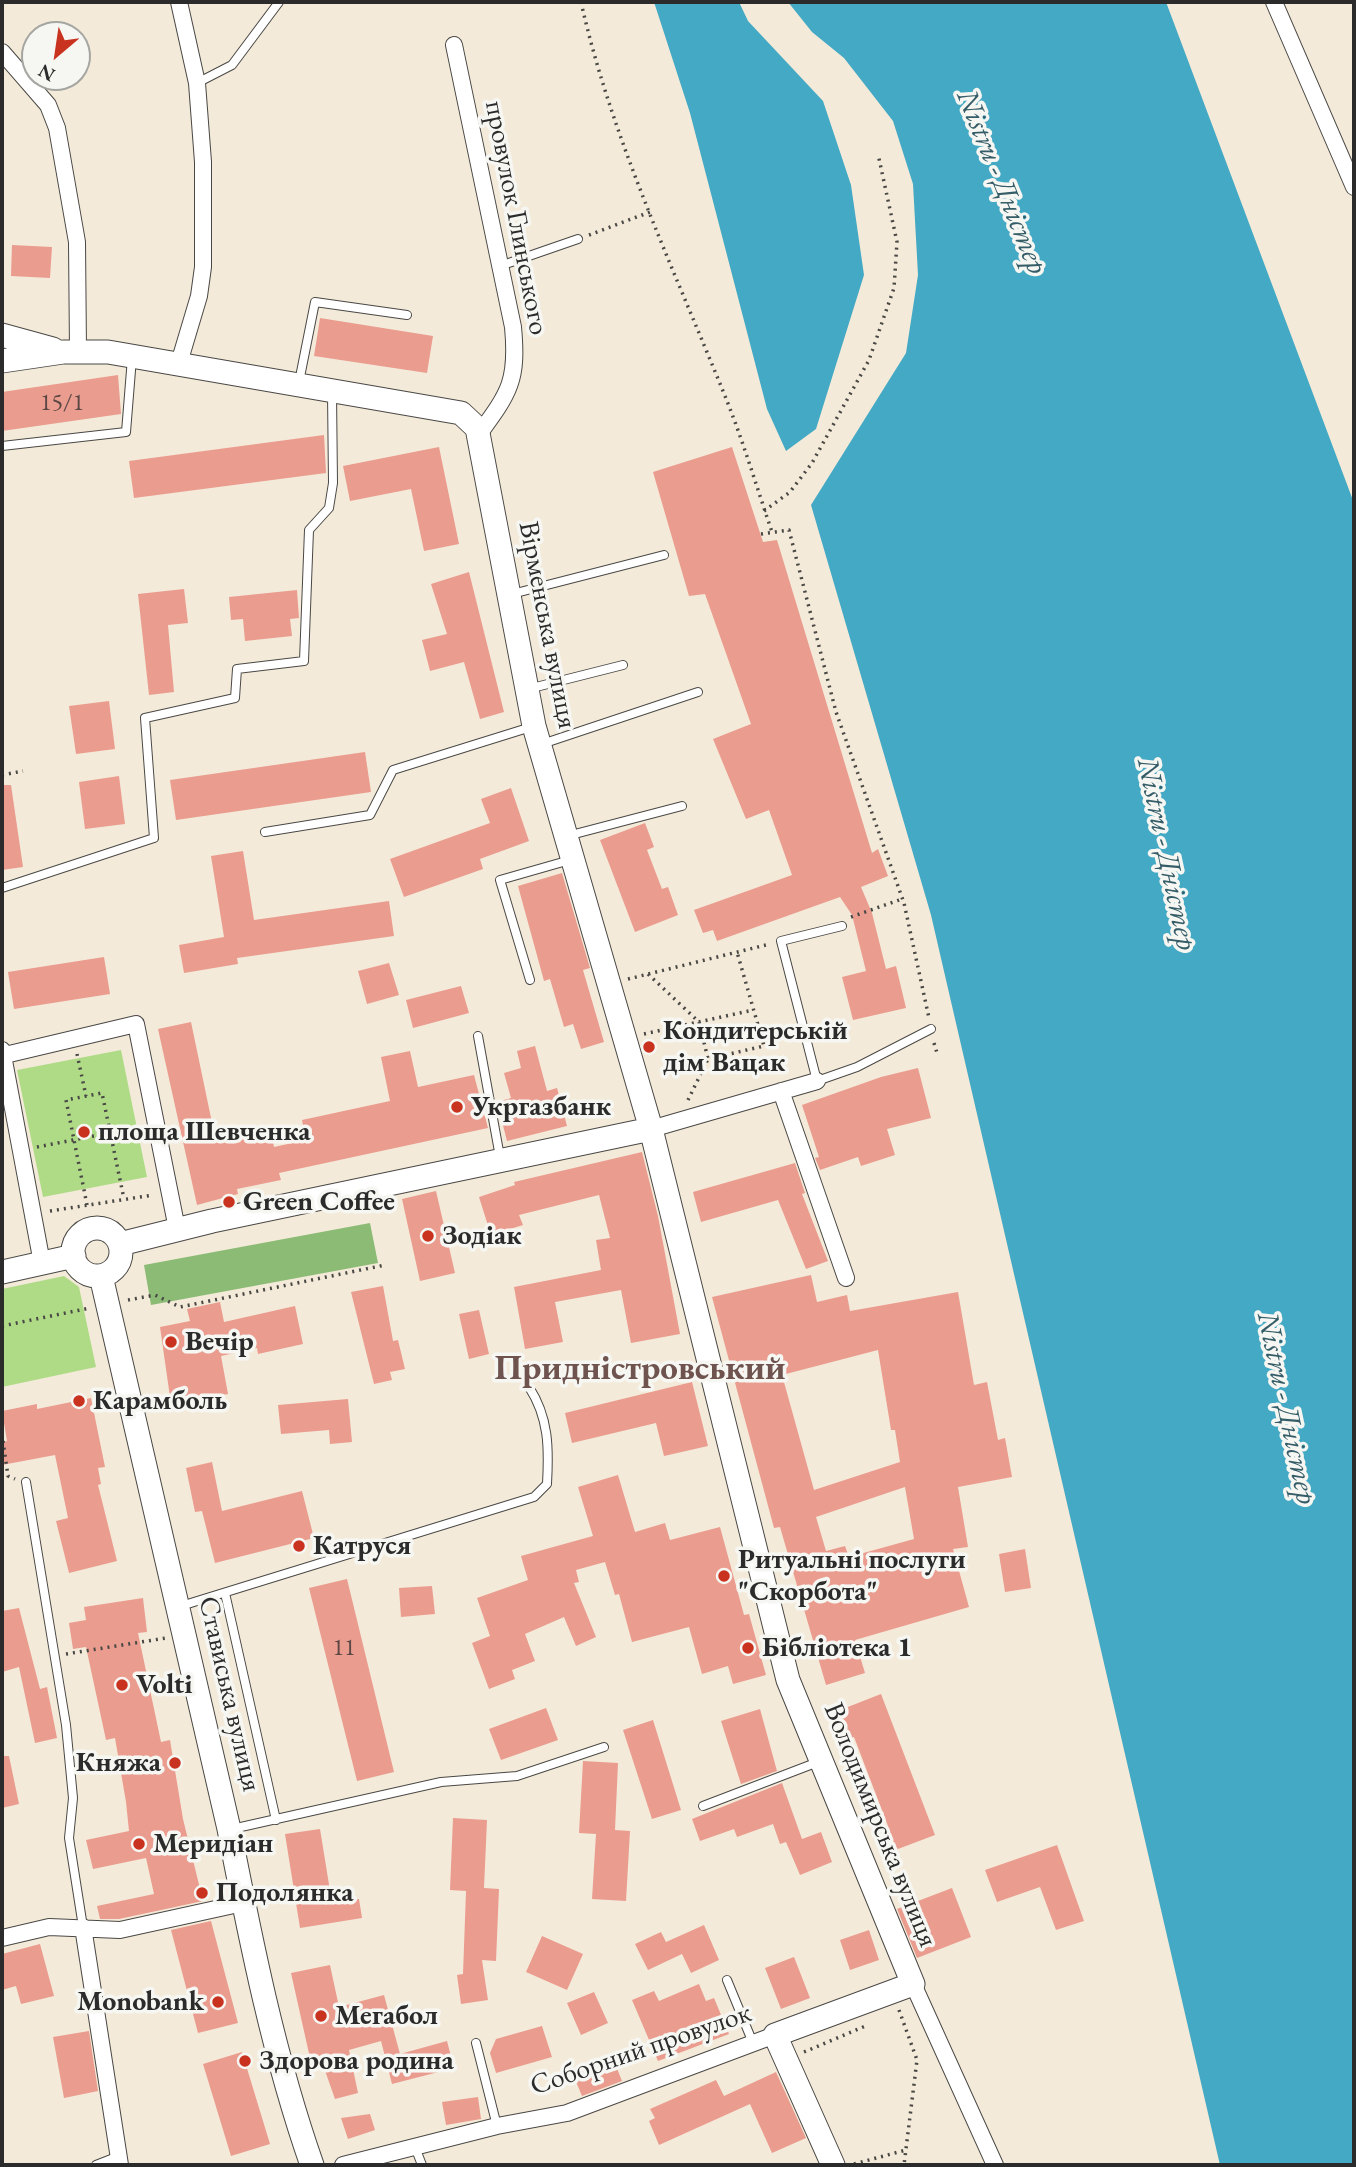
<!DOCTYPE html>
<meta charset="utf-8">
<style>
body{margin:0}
#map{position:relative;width:1356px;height:2167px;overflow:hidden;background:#f4ead9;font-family:"EB Garamond",serif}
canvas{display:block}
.frame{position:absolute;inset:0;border:4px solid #2b2b2b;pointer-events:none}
.north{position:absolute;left:21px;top:21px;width:70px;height:70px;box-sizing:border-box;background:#f6f6f2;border:2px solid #a5a5a2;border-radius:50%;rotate:209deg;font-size:19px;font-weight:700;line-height:28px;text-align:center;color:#2b2b2b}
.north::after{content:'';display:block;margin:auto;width:24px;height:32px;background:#c8321e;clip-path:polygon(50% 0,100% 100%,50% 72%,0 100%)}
</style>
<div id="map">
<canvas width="1356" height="2167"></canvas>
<div class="frame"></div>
<div class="north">N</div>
</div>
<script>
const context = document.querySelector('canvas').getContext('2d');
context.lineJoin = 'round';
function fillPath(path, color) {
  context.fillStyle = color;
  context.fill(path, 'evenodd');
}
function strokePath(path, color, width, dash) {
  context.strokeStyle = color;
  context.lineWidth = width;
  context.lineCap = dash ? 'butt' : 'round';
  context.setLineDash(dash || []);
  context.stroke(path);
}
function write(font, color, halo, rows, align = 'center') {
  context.font = font + ' "EB Garamond",serif';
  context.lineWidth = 7;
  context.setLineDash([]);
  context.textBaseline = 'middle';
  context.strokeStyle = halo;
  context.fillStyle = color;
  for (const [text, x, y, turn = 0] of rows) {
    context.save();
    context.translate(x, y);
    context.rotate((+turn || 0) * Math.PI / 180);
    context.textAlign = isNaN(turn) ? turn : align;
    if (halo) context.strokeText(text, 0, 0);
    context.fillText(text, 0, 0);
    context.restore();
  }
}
const green = new Path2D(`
 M121,1050L147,1177L43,1197L17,1070Z
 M64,1276L79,1287L96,1367L2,1387V1289Z`);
const forest = new Path2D(`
 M370,1223L378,1263L151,1305L144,1265Z`);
const water = new Path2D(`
 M654,2H739L748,21L823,101L851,185L864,275L816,429L786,451L767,409L690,113Z
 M788,2H1166L1354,503V2165H1220L931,915L811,505L906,353L918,275L913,184L893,121L844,58L812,32Z`);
const building = new Path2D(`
 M12,245L52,247L50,278L11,276Z
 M320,318L433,336L427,373L314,356Z
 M118,375L121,414L2,431V392Z
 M324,435L326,473L134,498L129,461Z
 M439,447L459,544L424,551L411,489L350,501L343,466Z
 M732,447L763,542L777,540L872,853L878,849L888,876L861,887L872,913L886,969L896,966L906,1008L853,1020L842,977L866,971L852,915L840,897L717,941L713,930L703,933L694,910L792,875L769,810L746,819L713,739L751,724L705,594L689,596L653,472Z
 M469,572L504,712L480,719L464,662L430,671L422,640L447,634L431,584Z
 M184,589L188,623L168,625L174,692L149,695L138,594Z
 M297,590L299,618L290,619L292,636L245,641L243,619L231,620L229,597Z
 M109,701L115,749L76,754L69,706Z
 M365,752L371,792L176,820L170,780Z
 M119,776L125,824L85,829L79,782Z
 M2,785H11L23,867L2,870Z
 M511,788L529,841L480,859L483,869L404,897L390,859L490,823L481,799Z
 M645,823L654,847L647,850L662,889L668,887L678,915L635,932L600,840Z
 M243,851L254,920L389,901L394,936L237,958L238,964L184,973L179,945L224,937L211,856Z
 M562,873L590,968L583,970L604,1042L581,1049L573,1024L564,1027L550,979L544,981L518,886Z
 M104,957L110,994L14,1009L8,972Z
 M389,963L399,995L367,1004L358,971Z
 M461,986L469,1013L413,1028L406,1000Z
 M191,1022L215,1137L270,1126L274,1147L306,1140L302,1120L390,1101L381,1057L410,1051L418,1087L474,1075L488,1128L279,1173L281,1180L237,1189L238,1194L197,1205L158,1029Z
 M535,1046L547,1091L557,1088L567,1126L507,1141L497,1102L511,1098L504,1073L521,1068L517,1051Z
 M918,1068L931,1118L887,1129L895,1155L861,1166L858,1157L820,1170L815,1158L819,1157L802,1105L881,1077Z
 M642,1152L658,1216L680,1334L631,1343L621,1290L555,1302L563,1342L525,1349L514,1287L601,1270L596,1240L610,1238L599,1195L519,1215L523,1225L491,1235L479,1197L515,1185L514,1182Z
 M795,1163L805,1193L802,1194L828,1261L806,1269L778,1200L701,1222L693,1192Z
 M436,1191L455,1273L420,1281L402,1199Z
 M811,1275L817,1302L847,1295L850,1311L958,1292L974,1385L987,1382L998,1440L1005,1438L1012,1477L958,1487L968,1547L953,1549L969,1607L855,1640L865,1673L826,1685L780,1527L774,1528L712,1297ZM878,1350L891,1430H895L900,1462L814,1490L782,1375ZM905,1487L914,1539L849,1557L845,1546L826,1551L816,1517Z
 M383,1286L393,1341L398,1340L405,1369L390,1372L392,1380L374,1384L351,1292Z
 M220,1302L224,1322L295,1306L303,1344L258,1354L257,1348L221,1356L228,1394L171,1404L160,1327L190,1321L187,1309Z
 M479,1310L489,1354L469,1359L459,1314Z
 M692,1382L708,1446L664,1456L656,1423L572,1443L565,1413Z
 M91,1398L105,1467L98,1468L101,1484L98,1485L117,1561L69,1573L56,1521L68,1518L55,1455L2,1465V1442L7,1441L2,1411L37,1404V1409Z
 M348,1399L352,1442L330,1444L329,1430L281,1434L278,1405Z
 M212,1462L222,1511L302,1491L314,1538L215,1563L202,1511L195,1512L186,1468Z
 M618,1475L635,1532L665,1523L670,1540L720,1527L744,1615L749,1614L766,1675L733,1684L728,1666L702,1674L689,1627L632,1642L619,1594L615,1595L605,1562L576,1570L579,1582L574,1583L596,1637L576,1646L564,1617L525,1634L535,1661L512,1670L515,1679L489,1689L472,1643L490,1636L477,1598L528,1580L521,1556L593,1536L578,1487Z
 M1025,1549L1031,1588L1005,1592L999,1554Z
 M347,1579L394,1772L357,1781L309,1588Z
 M432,1586L435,1614L401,1617L399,1588Z
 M143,1598L147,1632L138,1633L161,1742L170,1740L183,1819L203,1901L119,1919H100L97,1906L154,1894L146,1858L93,1869L86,1840L129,1831L126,1802L115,1738L106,1740L86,1647L73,1649L69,1623L86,1620L84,1607Z
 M19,1608L40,1689L47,1687L57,1738L35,1743L19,1667L2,1672V1611Z
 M881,1694L935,1835L890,1852L881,1828L888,1826L854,1737L846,1740L835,1712Z
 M546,1708L558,1740L501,1760L489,1729Z
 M760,1709L777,1771L741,1784L721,1721Z
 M653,1720L681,1810L652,1819L623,1730Z
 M2,1756H9L19,1804L2,1808Z
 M583,1761L618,1763L615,1830L630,1831L626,1901L592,1899L596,1834L579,1833Z
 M782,1783L802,1839L821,1832L832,1862L800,1875L786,1842L780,1844L773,1824L737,1837L734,1829L700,1841L692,1819Z
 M453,1818L487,1820L484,1888L499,1889L496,1961L482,1960L488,2000L461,2004L457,1975L463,1974L466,1891L450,1890Z
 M320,1829L332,1903L359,1899L362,1918L300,1928L285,1834Z
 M1057,1845L1084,1921L1056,1930L1040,1887L997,1902L985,1870Z
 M952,1888L971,1937L917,1958L897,1909Z
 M211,1921L238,2023L198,2033L171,1930Z
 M704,1925L719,1960L691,1973L682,1954L648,1970L635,1944L661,1932L666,1942Z
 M869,1930L879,1960L850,1970L840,1940Z
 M542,1936L583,1954L567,1990L526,1972Z
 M40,1944L54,1996L21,2004L16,1986L2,1990V1954Z
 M794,1957L810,1998L781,2009L765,1968Z
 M330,1965L339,2007L384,1995L400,2054L447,2041L454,2068L392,2084L381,2041L349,2050L358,2093L335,2099L323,2065L312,2067L291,1973Z
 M699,1984L706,2001L714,1998L729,2034L658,2061L632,2000L654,1991L659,2001Z
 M594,1992L608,2023L581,2035L567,2003Z
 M542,2026L552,2057L496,2073L490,2053L496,2039Z
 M89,2031L98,2091L64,2098L53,2037Z
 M242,2052L270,2144L231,2156L203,2064Z
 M612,2056L622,2081L582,2096L572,2072Z
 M776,2072L806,2138L772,2153L750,2104L659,2145L649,2121L655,2118L650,2109L716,2080L724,2096Z
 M478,2097L481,2119L446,2125L442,2102Z
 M370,2114L375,2130L348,2139L341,2118Z`);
const path = new Path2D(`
 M581,2C612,140 674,269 727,401C744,444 757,488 772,532
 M589,235L650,212
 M764,511L790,492L812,463L869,360L894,288L897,242L878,154
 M761,534L789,530L836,712L904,903L929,1018
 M2,630H3
 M2,775L23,771
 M851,917L902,899
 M648,974L699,1022L708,1059
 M628,979L770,944
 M644,1034L753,1010
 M934,1043L937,1053
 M77,1054L86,1096
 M688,1100L708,1059L764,1046L737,952
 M37,1147L140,1127
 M87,1205L66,1100L102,1093L124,1199
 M50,1211L153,1195
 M128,1300L155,1295L180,1307L385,1265
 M2,1326L90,1308
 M2,1434L8,1476L15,1479
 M66,1654L166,1638
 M899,2010L917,2060L904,2165
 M804,2052L868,2025
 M854,2164L906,2150`);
const lane = new Path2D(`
 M197,83L232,65L279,2
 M500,266L578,239
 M299,382L315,302L407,315
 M2,446L126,432L132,358
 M512,594L664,555
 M528,689L623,665
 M542,744L698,692
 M265,832L370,815L393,770L531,727
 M567,836L682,806
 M2,888L154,838L145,718L235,698L237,669L304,661L309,530L329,508L333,483L332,393
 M842,926L781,941L817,1081L857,1067L931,1029
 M530,980L500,880L570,860
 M478,1036L500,1157
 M26,1482L66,1725L73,1798L69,1838L83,1927
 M225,1593L276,1820
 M181,1606L534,1497L547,1484C549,1448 549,1418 529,1387
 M703,1806L818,1762
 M232,1829L441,1782L517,1776L604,1747
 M727,1980L753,2043
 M476,2043L497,2126
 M415,2147L422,2165
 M96,2165L119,2156`);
const street = new Path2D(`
 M1274,2L1354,187
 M454,45L513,327C518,380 510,392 479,434
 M2,52L48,105L57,128L77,242L78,351
 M179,363L199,296L203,267V162L197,83L179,2
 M2,1050L42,1263
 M5,1055L136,1024L177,1229
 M781,1091L846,1278
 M651,1129L817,1081
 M83,1927L120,2165
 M2,1938L49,1927L120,1930L243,1903
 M913,1984L995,2165
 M343,2165L497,2126L567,2113L775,2035`);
const secondary = new Path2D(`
 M2,335L53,349
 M2,361L63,352H108L461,413L477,428L534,726L651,1129L788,1680L913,1984L775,2035L833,2165
 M73 1252a24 24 0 1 1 48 0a24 24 0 1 1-48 0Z
 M120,1244L212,1221L651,1129
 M2,1272L74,1256
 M101,1276L229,1829C251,1942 274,2057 312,2165`);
const markers = [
 [649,1047,7,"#c8321e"],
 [457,1107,7,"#c8321e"],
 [84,1132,7,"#c8321e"],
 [229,1202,7,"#c8321e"],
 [428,1236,7,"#c8321e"],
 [171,1342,7,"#c8321e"],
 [79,1401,7,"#c8321e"],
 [299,1546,7,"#c8321e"],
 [724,1576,7,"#c8321e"],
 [748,1648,7,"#c8321e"],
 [122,1685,7,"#c8321e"],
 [175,1763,7,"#c8321e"],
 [139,1844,7,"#c8321e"],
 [202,1893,7,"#c8321e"],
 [218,2002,7,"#c8321e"],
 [321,2016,7,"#c8321e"],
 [245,2061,7,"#c8321e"]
];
const numberNames = [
 ["15/1",62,403],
 ["11",344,1648]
];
const streetNames = [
 ["провулок Глинського",516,218,79],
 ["Вірменська вулиця",547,625,79],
 ["Стависька вулиця",229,1694,77],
 ["Володимирська вулиця",880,1825,68],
 ["Соборний провулок",641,2050,-19]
];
const poiNames = [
 ["Кондитерській",663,1031],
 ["дім Вацак",663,1063],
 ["Укргазбанк",471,1107],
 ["площа Шевченка",98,1132],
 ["Green Coffee",243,1202],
 ["Зодіак",442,1236],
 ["Вечір",185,1342],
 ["Карамболь",93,1401],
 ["Катруся",313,1546],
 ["Ритуальні послуги",738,1560],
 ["\"Скорбота\"",738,1592],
 ["Бібліотека 1",762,1648],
 ["Volti",136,1685],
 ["Княжа",161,1763,"right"],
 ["Меридіан",153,1844],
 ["Подолянка",216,1893],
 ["Monobank",204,2002,"right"],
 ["Мегабол",335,2016],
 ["Здорова родина",259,2061]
];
const waterNames = [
 ["Nistru - Дністер",1001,182,68],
 ["Nistru - Дністер",1166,854,78],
 ["Nistru - Дністер",1286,1408,78]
];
const districtNames = [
 ["Придністровський",640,1369]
];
fillPath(green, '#afdb87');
fillPath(forest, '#8bbb74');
fillPath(water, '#44a9c4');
fillPath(building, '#ea9c8f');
strokePath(lane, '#494845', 10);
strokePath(street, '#494845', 18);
strokePath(secondary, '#494845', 25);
strokePath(path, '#494845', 3.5, [2, 5]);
strokePath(lane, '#fff', 8);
strokePath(street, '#fff', 16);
strokePath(secondary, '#fff', 23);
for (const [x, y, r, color] of markers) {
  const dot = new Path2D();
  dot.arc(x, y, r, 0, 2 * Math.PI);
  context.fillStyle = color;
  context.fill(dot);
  strokePath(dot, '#f6f6f2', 2.5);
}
write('24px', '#5b4744', null, numberNames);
write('28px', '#2b2b2b', '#f6f6f2', streetNames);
write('bold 28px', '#2b2b2b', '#f6f6f2', poiNames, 'left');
write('italic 30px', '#355d68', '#f6f6f2', waterNames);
write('bold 35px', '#6e534e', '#f6f6f2', districtNames);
</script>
